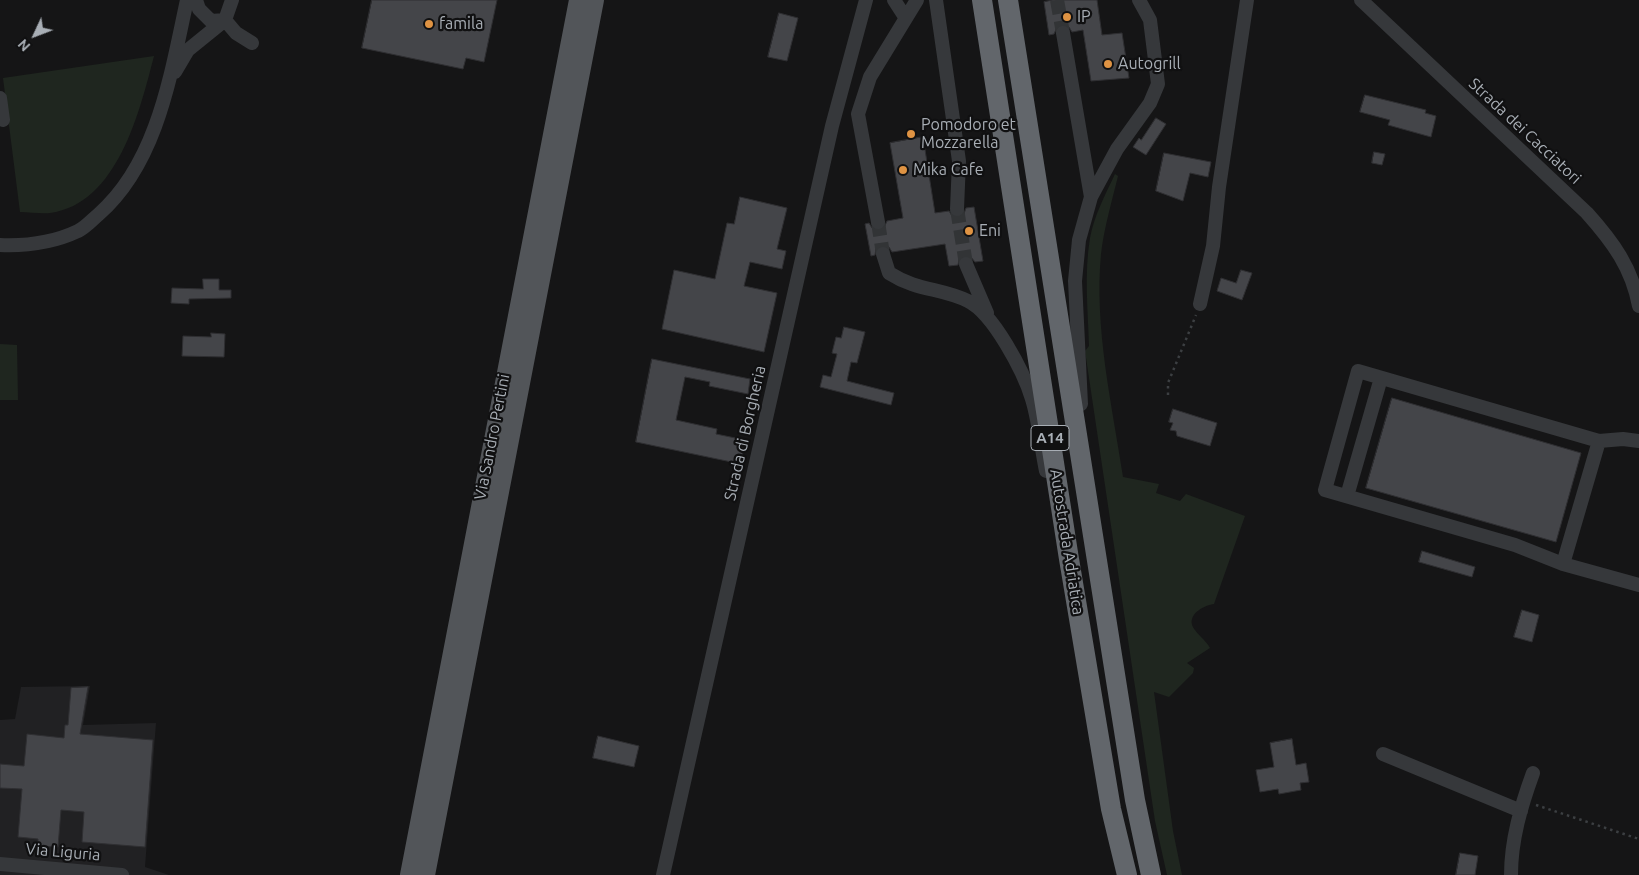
<!DOCTYPE html>
<style>
body{margin:0}
#map{position:relative;width:1639px;height:875px;overflow:hidden;background:#151516;font-family:Ubuntu,sans-serif}
canvas{display:block}
.north{position:absolute;left:10px;top:10px;width:50px;height:50px;-webkit-text-stroke:4px #101011;paint-order:stroke;rotate:227deg;font-size:14px;font-weight:700;line-height:20px;text-align:center;color:#a8aeb5}
.north::after{content:'';display:block;margin:auto;width:18px;height:22px;background:#a8aeb5;clip-path:polygon(50% 0,100% 100%,50% 72%,0 100%)}
</style>
<div id="map">
<canvas width="1639" height="875"></canvas>
<div class="north">N</div>
</div>
<script>
const context = document.querySelector('canvas').getContext('2d');
context.lineJoin = 'round';
function fillPath(path, color) {
  context.fillStyle = color;
  context.fill(path, 'evenodd');
}
function strokePath(path, color, width, dash) {
  context.strokeStyle = color;
  context.lineWidth = width;
  context.lineCap = dash ? 'butt' : 'round';
  context.setLineDash(dash || []);
  context.stroke(path);
}
function write(font, color, halo, rows, align = 'center') {
  context.font = font + ' Ubuntu,sans-serif';
  context.lineWidth = 4.5;
  context.setLineDash([]);
  context.textBaseline = 'middle';
  context.strokeStyle = halo;
  context.fillStyle = color;
  for (const [text, x, y, turn = 0] of rows) {
    context.save();
    context.translate(x, y);
    context.rotate((+turn || 0) * Math.PI / 180);
    context.textAlign = isNaN(turn) ? turn : align;
    if (halo) context.strokeText(text, 0, 0);
    context.fillText(text, 0, 0);
    context.restore();
  }
}
const built = new Path2D(`
 M90,686L83,725L156,723L145,867L169,875H0V720L15,719L21,687Z`);
const green = new Path2D(`
 M154,56C140,110 118,204 50,213C41,214 30,212 20,212L3,78Z
 M1115,174L1118,176C1112,201 1104,228 1101,254C1094,328 1112,404 1123,477L1159,484L1156,493L1180,501L1186,494L1245,516L1214,604C1205,605 1189,613 1192,625C1195,633 1206,640 1210,648L1187,663L1194,668L1193,673L1169,697L1154,692L1173,831L1182,875H1167L1155,821L1085,351L1089,346C1088,310 1084,274 1090,238C1094,216 1105,195 1115,174Z
 M0,344L17,345L18,400H0Z`);
const building = new Path2D(`
 M372,0H497L484,62L466,58L463,69L362,48Z
 M1053,0H1097L1102,35L1122,33L1129,78L1091,81L1083,30L1072,32L1069,27L1062,24L1057,27L1054,34L1049,35L1044,2Z
 M779,13L798,18L787,61L768,57Z
 M1365,95L1426,110L1425,113L1436,116L1431,137L1388,125L1390,120L1360,112Z
 M1156,118L1166,124L1146,155L1133,147L1139,138L1141,140Z
 M923,137L935,213L949,211L952,216L957,218L964,214L966,208L974,207L983,261L975,262L971,257L963,256L959,259L958,265L949,266L945,244L892,252L889,247L881,246L876,248L875,255L871,256L865,224L869,223L872,228L879,231L884,228L887,221L903,218L890,143Z
 M1374,152L1385,154L1382,165L1372,163Z
 M1164,153L1211,162L1208,177L1190,173L1183,201L1156,191Z
 M740,197L787,208L777,249L786,251L782,269L750,262L744,286L777,293L764,352L662,329L674,270L715,279L727,223L734,224Z
 M1241,270L1252,273L1242,300L1217,291L1221,278L1236,283Z
 M203,279H219V290H231V298L189,299V304L171,303L172,288L203,289Z
 M844,327L865,332L857,363L851,362L847,381L894,393L891,405L820,387L823,375L831,377L837,354L832,353L836,337L841,338Z
 M211,333L225,334L224,357L182,356L183,336L211,337Z
 M652,359L750,379L748,394L709,386L710,382L685,377L676,420L717,429L716,434L745,440L741,464L636,442Z
 M1392,398L1581,453L1556,542L1366,488Z
 M1173,409L1217,423L1210,446L1177,436L1176,431L1170,430L1173,423L1169,422Z
 M1422,551L1475,567L1472,577L1419,562Z
 M1522,610L1539,615L1532,642L1514,637Z
 M88,687L80,734L153,740L145,847L82,842L84,812L61,810L58,847L38,846V839L18,837L22,789L0,788V764L24,766L27,734L64,738L65,725H68L71,688Z
 M598,736L639,746L634,767L593,758Z
 M1292,739L1296,765L1306,763L1309,782L1300,783L1301,790L1279,794L1278,789L1260,792L1256,770L1274,767L1270,743Z
 M1460,853L1478,856L1475,875H1456Z`);
const minorTunnel = new Path2D(`
 M1057,0L1063,33
 M957,209L966,264
 M878,222L883,254`);
const path = new Path2D(`
 M1168,395V383L1196,315
 M1536,805L1639,839`);
const minor = new Path2D(`
 M196,0L199,9L211,21L225,20
 M894,0L905,17
 M936,0L959,161L957,209
 M1361,0L1587,213C1613,242 1632,268 1639,306
 M225,20L236,33L252,43
 M1063,33L1091,197
 M175,72L188,50L225,20L232,0
 M0,98L3,120
 M878,222L858,114L870,77L917,0
 M0,245C26,246 55,242 78,231C85,228 92,220 99,214C158,162 171,73 187,0
 M883,254L889,273C917,291 942,288 968,301C993,313 1024,372 1032,399C1039,422 1041,447 1046,471
 M966,264L987,313
 M1200,304L1213,246L1219,187L1247,0
 M1081,404L1075,281L1079,240L1091,197L1117,149L1150,103L1158,84L1150,20L1139,0
 M1639,441L1623,439L1599,441L1358,371L1325,490L1515,545L1563,564L1639,585
 M1347,496L1381,378
 M1563,564L1599,441
 M1383,754L1521,811
 M0,864L122,875
 M663,875L832,126L866,0
 M1511,875C1511,840 1521,806 1533,773`);
const major = new Path2D(`
 M409,875L578,0
 M426,875L595,0`);
const highway = new Path2D(`
 M982,0L1069,559L1111,809L1127,875
 M1008,0L1135,800L1151,875`);
const markers = [
 [1067,17,5,"#df9343"],
 [429,24,5,"#df9343"],
 [1108,64,5,"#df9343"],
 [911,134,5,"#df9343"],
 [903,170,5,"#df9343"],
 [969,231,5,"#df9343"]
];
const shields = [
 [1050,438,38]
];
const shieldNames = [
 ["A14",1050,438]
];
const poiNames = [
 ["IP",1077,17],
 ["famila",439,24],
 ["Autogrill",1118,64],
 ["Pomodoro et",921,125],
 ["Mozzarella",921,143],
 ["Mika Cafe",913,170],
 ["Eni",979,231]
];
const streetNames = [
 ["Strada dei Cacciatori",1525,131,43],
 ["Strada di Borgheria",745,433,-77],
 ["Via Sandro Pertini",492,437,-79],
 ["Autostrada Adriatica",1067,542,81],
 ["Via Liguria",63,852,5]
];
fillPath(built, '#212123');
fillPath(green, '#1f261f');
fillPath(building, '#444549');
strokePath(building, '#2f2f32', 1);
strokePath(minorTunnel, '#323436', 14, [14, 7]);
strokePath(path, '#3c3f42', 2.5, [2.5, 4]);
strokePath(minor, '#36383b', 14);
strokePath(major, '#525559', 18);
strokePath(highway, '#62666b', 20);
for (const [x, y, r, color] of markers) {
  const dot = new Path2D();
  dot.arc(x, y, r, 0, 2 * Math.PI);
  context.fillStyle = color;
  context.fill(dot);
  strokePath(dot, '#101011', 2);
}
for (const [x, y, w] of shields) {
  const box = new Path2D();
  box.roundRect(x - w / 2, y - 12.5, w, 25, 4);
  context.fillStyle = '#101011';
  context.fill(box);
  strokePath(box, '#a8aeb5', 1);
}
write('bold 15px', '#a8aeb5', null, shieldNames);
write('16px', '#a8aeb5', '#101011', poiNames, 'left');
write('16px', '#a8aeb5', '#101011', streetNames);
</script>
